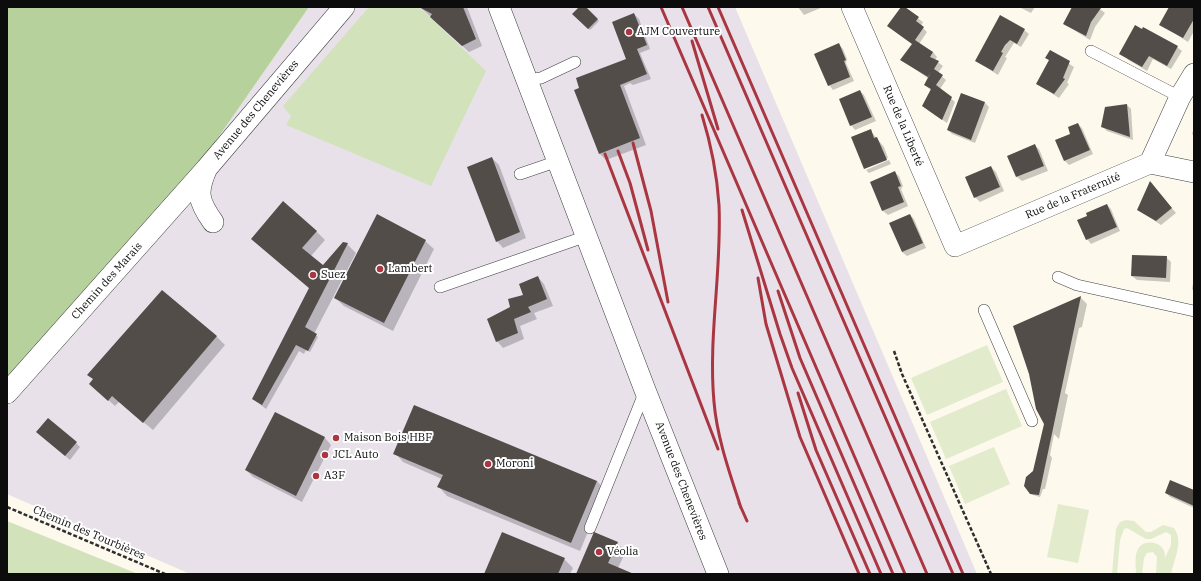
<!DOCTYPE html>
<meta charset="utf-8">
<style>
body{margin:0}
#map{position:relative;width:1201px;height:581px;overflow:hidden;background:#fdf9ed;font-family:"IBM Plex Serif",serif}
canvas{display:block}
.frame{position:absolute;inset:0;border:8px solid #0c0c0c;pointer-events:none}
</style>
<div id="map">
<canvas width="1201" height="581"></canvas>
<div class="frame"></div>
</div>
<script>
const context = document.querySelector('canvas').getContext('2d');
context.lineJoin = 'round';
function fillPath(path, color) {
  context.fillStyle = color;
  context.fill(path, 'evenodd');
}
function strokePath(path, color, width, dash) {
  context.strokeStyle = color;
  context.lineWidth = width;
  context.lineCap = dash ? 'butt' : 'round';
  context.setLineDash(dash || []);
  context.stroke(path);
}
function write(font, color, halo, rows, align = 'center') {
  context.font = font + ' "IBM Plex Serif",serif';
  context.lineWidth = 4;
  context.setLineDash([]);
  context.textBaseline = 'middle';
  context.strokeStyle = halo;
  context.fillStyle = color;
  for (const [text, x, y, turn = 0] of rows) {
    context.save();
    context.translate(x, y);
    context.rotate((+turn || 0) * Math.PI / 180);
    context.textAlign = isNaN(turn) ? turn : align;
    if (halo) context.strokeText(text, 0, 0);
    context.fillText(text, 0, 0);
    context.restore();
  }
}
const industrial = new Path2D(`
 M309,7H735L977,574H190L7,494V378L135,257Z`);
const green = new Path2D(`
 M369,7H419L486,71L431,186L286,125L291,116L283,106Z
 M7,521L138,574H7Z`);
const forest = new Path2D(`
 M7,7H309L135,257L7,378Z`);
const pitch = new Path2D(`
 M987,345L1003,382L927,415L911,378Z
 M1006,389L1022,426L946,459L930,422Z
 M994,447L1010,484L965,504L949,466Z
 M1058,504L1089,510L1078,563L1047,557Z
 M1126,520L1134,521L1146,532H1151L1163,525L1174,528C1184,542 1174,559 1171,574H1156L1157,557L1153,552L1147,553L1144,558L1142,574H1136C1136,566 1134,556 1138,549C1143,540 1158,541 1163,549C1165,552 1165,556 1165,558L1171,545V535L1166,532L1151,539H1146L1127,528L1124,529L1120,540L1117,574H1112L1116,529L1120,522Z`);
const shadow = new Path2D(`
 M420,7H467L482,46L469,52Z
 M580,7H585L599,21L590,30L573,14Z
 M798,7H823L804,15Z
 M902,7L923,22L921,26L927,32L919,44L933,52L937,57L935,60L943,66L938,73L946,80L940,89L955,102L947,123L928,110L932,91L925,85L929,79L902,60L913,44L888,26Z
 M1019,7H1035L1031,13Z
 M1074,7H1097L1105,13L1095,27L1090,40L1064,24Z
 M1170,7H1194V31L1188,42L1161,25Z
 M634,14L639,19L650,49L640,53L651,79L633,85L630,83L624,86L646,145L606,160L600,154L575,91L628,60Z
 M1024,30L1029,34L1021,47L1014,43L1005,57L1007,58L998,75L976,61Z
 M839,44L843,49L847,59L846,63L854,81L833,90L829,85Z
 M1177,47L1182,51L1171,69L1153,59L1147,71L1127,59Z
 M1050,51L1074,67L1067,83L1069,84L1059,98L1037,84L1050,61L1047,58Z
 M860,91L864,95L876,121L855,130L851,125Z
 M962,94L985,103L989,107L975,143L952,134L948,130Z
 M1127,105L1131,109L1133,140L1107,131L1102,126Z
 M1078,124L1082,128L1093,154L1069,165L1065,161L1072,134Z
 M870,130L884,147L888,158L866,168V169L852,138Z
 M1194,130V138L1192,133Z
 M1034,145L1039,149L1048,171L1022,181L1017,177L1009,156Z
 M492,158L499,165L526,238L503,248L497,241Z
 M889,160L891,164L869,173L866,170Z
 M991,167L996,172L1004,191L980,202L975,197Z
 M894,172L899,176L903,186L901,189L908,206L888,215L883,211L871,182ZM894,182H897L899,187Z
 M1154,187L1176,213L1161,225L1138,210Z
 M1107,205L1111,209L1120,231L1091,244L1087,239L1089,216Z
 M910,215L914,219L926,248L907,256L902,252Z
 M316,231L325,240L311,256L323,267L347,244L356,253L314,334L318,337L310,352L306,350L304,354L299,351L266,409L253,399L310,289L261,247Z
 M425,241L434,249L393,331L344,306L335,298Z
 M1166,257L1171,262L1170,282L1137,280L1132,276Z
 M538,277L544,284L553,306L534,313L537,319L520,326L524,339L503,348L497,341L511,307L525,296Z
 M1194,278V291L1192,289Z
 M1080,297L1087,304L1082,327L1079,328L1065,393L1068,395L1059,439L1054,434L1050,455L1052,458L1045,489H1043L1040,497L1033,495L1030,493L1033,473Z
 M216,336L225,345L153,430L119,402L115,406L97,390Z
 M275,413L325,438L331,445L302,502L253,477L246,470Z
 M42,436L76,443L80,447L70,460Z
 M395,453L597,481L605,490L580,551L447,496L439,487L442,479L403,462Z
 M1194,492V508L1170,497L1166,493Z
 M617,543L626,551L618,568L632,574H577Z
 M564,559L573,568L570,574H485Z`);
const building = new Path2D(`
 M419,7H463L476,39L462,46L430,17L432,14Z
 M579,7H586L598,19L588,29L572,14Z
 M901,7H905L919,17L916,21L924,27L915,40L933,52L930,57L939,61L934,69L943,75L936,85L952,97L942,120L922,106L931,89L924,85L931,72L928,77L900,60L912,44L887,26Z
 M1072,7L1101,8L1091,22L1086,36L1063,24Z
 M1169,7H1194V19L1183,38L1159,25Z
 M634,13L647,45L637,49L647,74L620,85L640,138L599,154L574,90L579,88L576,78L626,59L612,22Z
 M1000,15L1025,29L1017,44L1010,40L1005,45L1001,52L1003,53L993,71L975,61Z
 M1135,25L1142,29L1143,27L1178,46L1167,66L1149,56L1142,67L1119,54Z
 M839,43L846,60L844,61L850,77L828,86L814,54Z
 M1050,50L1070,61L1063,78L1065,79L1054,94L1036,84L1049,60L1045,58Z
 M860,90L872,117L850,126L839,99Z
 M961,93L985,102L971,140L947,130Z
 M1127,104L1130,137L1101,127L1105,107Z
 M1078,123L1090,150L1064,161L1055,140L1070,134L1068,127Z
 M871,129L874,138L877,137L887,160L864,169L851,137Z
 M1035,144L1044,166L1016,177L1007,156Z
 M492,157L520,232L496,242L467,167Z
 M991,166L1000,187L974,198L965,177Z
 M895,171L901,186L898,187L904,202L882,211L870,182Z
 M1150,181L1172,208L1156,221L1137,210Z
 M283,201L317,231L302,248L323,265L343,242L348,243L305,327L317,334L308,351L296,345L262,405L252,399L309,288L251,239Z
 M1107,204L1117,227L1086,240L1077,220L1087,216L1086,213Z
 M377,214L426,240L384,323L334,298Z
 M910,214L923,243L902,252L889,223Z
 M1132,255L1167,256L1166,278L1131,276Z
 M538,276L547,299L528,307L531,312L514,319L518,333L496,342L487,319L510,307L508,299L523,295L519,284Z
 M162,290L217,336L143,423L112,396L108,401L89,384L93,379L87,375Z
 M1081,296L1039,495L1030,494L1024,486L1026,477L1033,471L1044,424L1036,409L1029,374L1013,326Z
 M414,405L597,481L571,543L437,487L443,475L393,454Z
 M275,412L325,437L296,496L245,470Z
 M48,418L77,442L65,456L36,432Z
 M1170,480L1194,490V506L1165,493Z
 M502,532L565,558L558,574H484Z
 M594,532L618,542L608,563L634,574H576Z`);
const path = new Path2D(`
 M894,351L902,374L991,574
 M7,507L165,574`);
const lane = new Path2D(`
 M1091,51L1180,97
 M527,80L541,78L575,62
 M520,174L558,161
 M1058,277L1077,285L1194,311
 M440,287L587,236
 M984,310L1032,421
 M590,528L645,391`);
const street = new Path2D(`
 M499,7L645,390L718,574
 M852,7L955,246L1150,163L1194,172
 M1150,163L1180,97L1194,74
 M213,222C198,201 196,192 207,168L344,7
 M7,393L207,168`);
const rail = new Path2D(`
 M661,7L905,574
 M682,7L927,574
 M708,7L953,574
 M718,7L963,574
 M692,41L718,129
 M702,115C711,144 717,175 719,205C722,271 708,336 714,402C717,438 730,474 741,508
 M633,143L651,211L668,302
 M618,151L630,183L648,250
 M605,154L718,449
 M742,210L780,334L792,368L881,574
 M758,278L766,324L800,437L859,574
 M778,291L800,358L893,574
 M798,393L816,450L870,574
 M739,503L747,521`);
const markers = [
 [629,32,4,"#aa3641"],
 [380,269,4,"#aa3641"],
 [313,275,4,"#aa3641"],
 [336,438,4,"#aa3641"],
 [325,455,4,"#aa3641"],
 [488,464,4,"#aa3641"],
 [316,476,4,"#aa3641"],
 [599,552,4,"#aa3641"]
];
const poiNames = [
 ["AJM Couverture",637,32],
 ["Lambert",388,269],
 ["Suez",321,275],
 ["Maison Bois HBF",344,438],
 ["JCL Auto",333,455],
 ["Moroni",496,464],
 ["A3F",324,476],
 ["Véolia",607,552]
];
const streetNames = [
 ["Avenue des Chenevières",256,110,-50],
 ["Rue de la Liberté",903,126,67],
 ["Rue de la Fraternité",1073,196,-23],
 ["Chemin des Marais",107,281,-48],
 ["Avenue des Chenevières",681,481,69],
 ["Chemin des Tourbières",89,533,23]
];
fillPath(industrial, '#e8e1ea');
fillPath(green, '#d2e3bb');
fillPath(forest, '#b7d19c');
fillPath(pitch, '#e2ebcc');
fillPath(shadow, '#0003');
fillPath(building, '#534d4a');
strokePath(lane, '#3f3f3f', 12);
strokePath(street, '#3f3f3f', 22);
strokePath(path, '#2e2e2e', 2.5, [4, 2]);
strokePath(lane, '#fff', 11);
strokePath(street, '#fff', 21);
strokePath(rail, '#aa3641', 3);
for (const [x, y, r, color] of markers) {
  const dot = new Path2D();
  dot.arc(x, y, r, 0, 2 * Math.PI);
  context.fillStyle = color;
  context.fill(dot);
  strokePath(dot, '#fff', 1.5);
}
write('11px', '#0c0c0c', '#fff', poiNames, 'left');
write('11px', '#0c0c0c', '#fff', streetNames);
</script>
